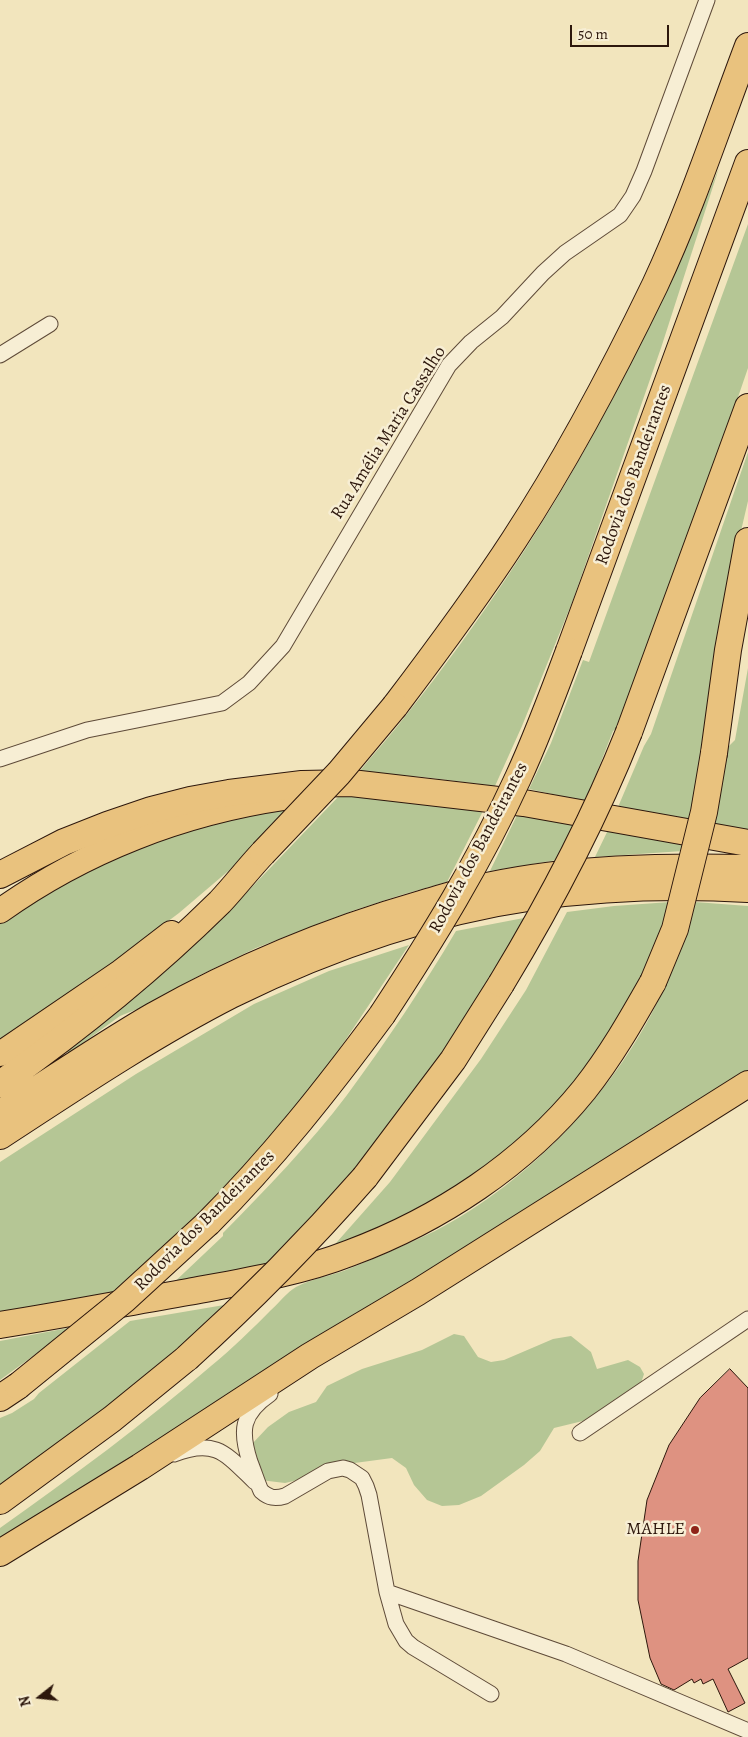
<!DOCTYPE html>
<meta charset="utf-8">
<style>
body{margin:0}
#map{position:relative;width:748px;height:1737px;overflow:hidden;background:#f2e5bd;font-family:Alegreya,serif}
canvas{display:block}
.north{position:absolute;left:15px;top:1672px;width:50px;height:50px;-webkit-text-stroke:4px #f7eed4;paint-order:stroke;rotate:254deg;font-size:14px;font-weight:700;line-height:20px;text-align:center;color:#2d170c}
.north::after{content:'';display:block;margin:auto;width:18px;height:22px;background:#2d170c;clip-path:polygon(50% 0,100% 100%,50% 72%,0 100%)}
.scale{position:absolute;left:570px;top:25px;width:99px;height:22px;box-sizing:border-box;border:2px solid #2d170c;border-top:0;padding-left:6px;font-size:15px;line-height:18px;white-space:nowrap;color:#2d170c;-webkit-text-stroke:4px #f7eed4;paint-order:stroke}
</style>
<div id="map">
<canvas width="748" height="1737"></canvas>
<div class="north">N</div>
<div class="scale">50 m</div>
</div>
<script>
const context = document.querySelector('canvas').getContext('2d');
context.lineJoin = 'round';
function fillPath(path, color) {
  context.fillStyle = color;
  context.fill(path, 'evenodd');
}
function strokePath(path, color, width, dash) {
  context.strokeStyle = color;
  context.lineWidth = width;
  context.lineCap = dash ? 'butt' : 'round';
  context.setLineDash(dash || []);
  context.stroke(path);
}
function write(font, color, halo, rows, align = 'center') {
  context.font = font + ' Alegreya,serif';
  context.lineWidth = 5;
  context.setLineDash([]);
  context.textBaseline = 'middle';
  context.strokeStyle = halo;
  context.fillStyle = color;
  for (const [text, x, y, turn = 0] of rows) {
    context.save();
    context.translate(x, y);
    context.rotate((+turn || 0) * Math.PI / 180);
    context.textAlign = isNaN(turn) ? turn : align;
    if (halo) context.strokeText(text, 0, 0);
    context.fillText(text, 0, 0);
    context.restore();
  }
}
const green = new Path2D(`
 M719,168L661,348L573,600L522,726L495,786L423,777L359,772C374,753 392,734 407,714C443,669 477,622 509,574C594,448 660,308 719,168Z
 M748,224V368L711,476L619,727L613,731L590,790L584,801L529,789L551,743L583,660L589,662Z
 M748,452V501L737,548L691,819L618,807L644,746L651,734Z
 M748,668V830L714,824L727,748L735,740Z
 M370,796L485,807L447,882L401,895L352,911L256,948L202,974L140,1008L120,1016L69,1053L65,1049L230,910L338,797Z
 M295,801L240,861L179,913L103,970L0,1040V917L128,847Z
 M519,811L576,821L557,860L490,871Z
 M609,828L685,841L683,851L595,857Z
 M670,902L652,954L637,989L601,1052L539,1123L457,1190L329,1251L390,1182L481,1059L526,990L567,912L614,906Z
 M695,902L748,906V1073L0,1547V1528C72,1477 144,1424 211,1366C232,1349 252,1329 271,1310C279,1303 287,1292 296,1287C311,1279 330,1276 346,1270C376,1258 406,1245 435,1231C530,1182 621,1086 664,988C676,961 684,930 695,902Z
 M529,917L504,962L391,1128L298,1233L262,1269L167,1289L223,1236V1233C266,1189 310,1144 347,1095C386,1042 423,987 456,931Z
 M409,945L324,1072L280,1126L241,1170L176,1236L106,1299L0,1319V1162L136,1074L254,1004L329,971Z
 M230,1304L157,1369L0,1490V1418L12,1413L34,1399L39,1393L130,1321Z
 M73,1327L0,1380V1341Z
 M454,1334L464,1336L478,1357L491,1362L504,1360L553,1339L571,1336L591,1352L597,1369L628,1360L640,1367L644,1374L640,1386L591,1419L554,1428L540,1451L524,1465L481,1496L459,1505L442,1506L427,1500L414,1485L406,1468L392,1458L332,1466L302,1479L285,1483L260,1480L252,1444L268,1427L289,1412L316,1402L327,1386L362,1369L422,1350Z`);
const building = new Path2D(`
 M730,1369L748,1388V1658L728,1669L745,1703L728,1712L713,1679L703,1684L701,1679L694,1683L692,1679L674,1690L661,1684L650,1658L638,1600V1561L647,1500L669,1445L700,1398Z`);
const minor = new Path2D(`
 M0,355L50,324
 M0,759L87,730L222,703L249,683L283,646L449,365L471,342L502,317L543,273L565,253L620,215L633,196L644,171L707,0
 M270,1394C241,1414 240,1431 250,1462C254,1472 257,1482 261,1491C269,1498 275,1499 285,1496L328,1471L343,1468L350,1470L362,1478L366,1486L369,1495L387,1592L396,1624L406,1641L413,1647L491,1694
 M580,1433L748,1319
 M174,1454C216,1438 226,1454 255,1482
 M387,1592L566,1654L748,1731`);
const trunk = new Path2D(`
 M0,911C84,851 182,813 284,798
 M0,1054L119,973L171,933`);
const motorway = new Path2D(`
 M569,651L748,163
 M395,706C436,652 477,597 514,540C567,459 613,372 655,285C691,208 718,125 748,46
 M629,732L748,407
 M714,753L728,650L748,541
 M0,875L64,842L107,825L151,810L190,800L229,793L302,784L351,783L524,803L748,843
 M0,1084C78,1029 152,969 220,902C235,886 248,869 263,853
 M0,1113C51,1081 101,1046 153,1016C238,968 327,931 421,904C442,898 465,890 487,886C572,868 661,866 748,868
 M0,1136C75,1087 151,1036 231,995C325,949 430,912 534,897C605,887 677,885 748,889
 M365,1177L453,1060L501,984
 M208,1223C272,1159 328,1088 382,1015
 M0,1325C63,1315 125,1303 188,1292C242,1282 299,1273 350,1253C439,1220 524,1164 584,1090C611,1056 632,1019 653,982
 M0,1398L18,1386
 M0,1501L112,1419L187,1358
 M0,1553L140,1467L310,1356L418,1292L748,1084`);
const motorwayBridge = new Path2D(`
 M263,853L339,773L395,706
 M653,982L675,929L704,812L714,753
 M501,984C550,903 594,820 629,732
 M382,1015C432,939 480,861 518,778C537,737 553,694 569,651
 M187,1358C250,1301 309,1241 365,1177
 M18,1386L124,1300L208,1223`);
const markers = [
 [695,1530,5,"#8f2418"]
];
const streetNames = [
 ["Rua Amélia Maria Cassalho",389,433,-58],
 ["Rodovia dos Bandeirantes",634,475,-70],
 ["Rodovia dos Bandeirantes",479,848,-62],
 ["Rodovia dos Bandeirantes",205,1221,-45]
];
const poiNames = [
 ["MAHLE",685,1530]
];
fillPath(green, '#b5c695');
fillPath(building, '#de9281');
strokePath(building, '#2d170c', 1);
strokePath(minor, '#5e4a38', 17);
strokePath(trunk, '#2d170c', 26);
strokePath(motorway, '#2d170c', 28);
strokePath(minor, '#f7eed4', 15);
strokePath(trunk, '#e9c27e', 24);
strokePath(motorway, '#e9c27e', 26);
strokePath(motorwayBridge, '#2d170c', 28, []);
strokePath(motorwayBridge, '#e9c27e', 26);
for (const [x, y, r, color] of markers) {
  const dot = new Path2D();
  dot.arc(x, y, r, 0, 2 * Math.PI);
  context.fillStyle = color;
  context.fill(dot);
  strokePath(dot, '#f7eed4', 2);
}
write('18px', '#2d170c', '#f7eed4', streetNames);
write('18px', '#2d170c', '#f7eed4', poiNames, 'right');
</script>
